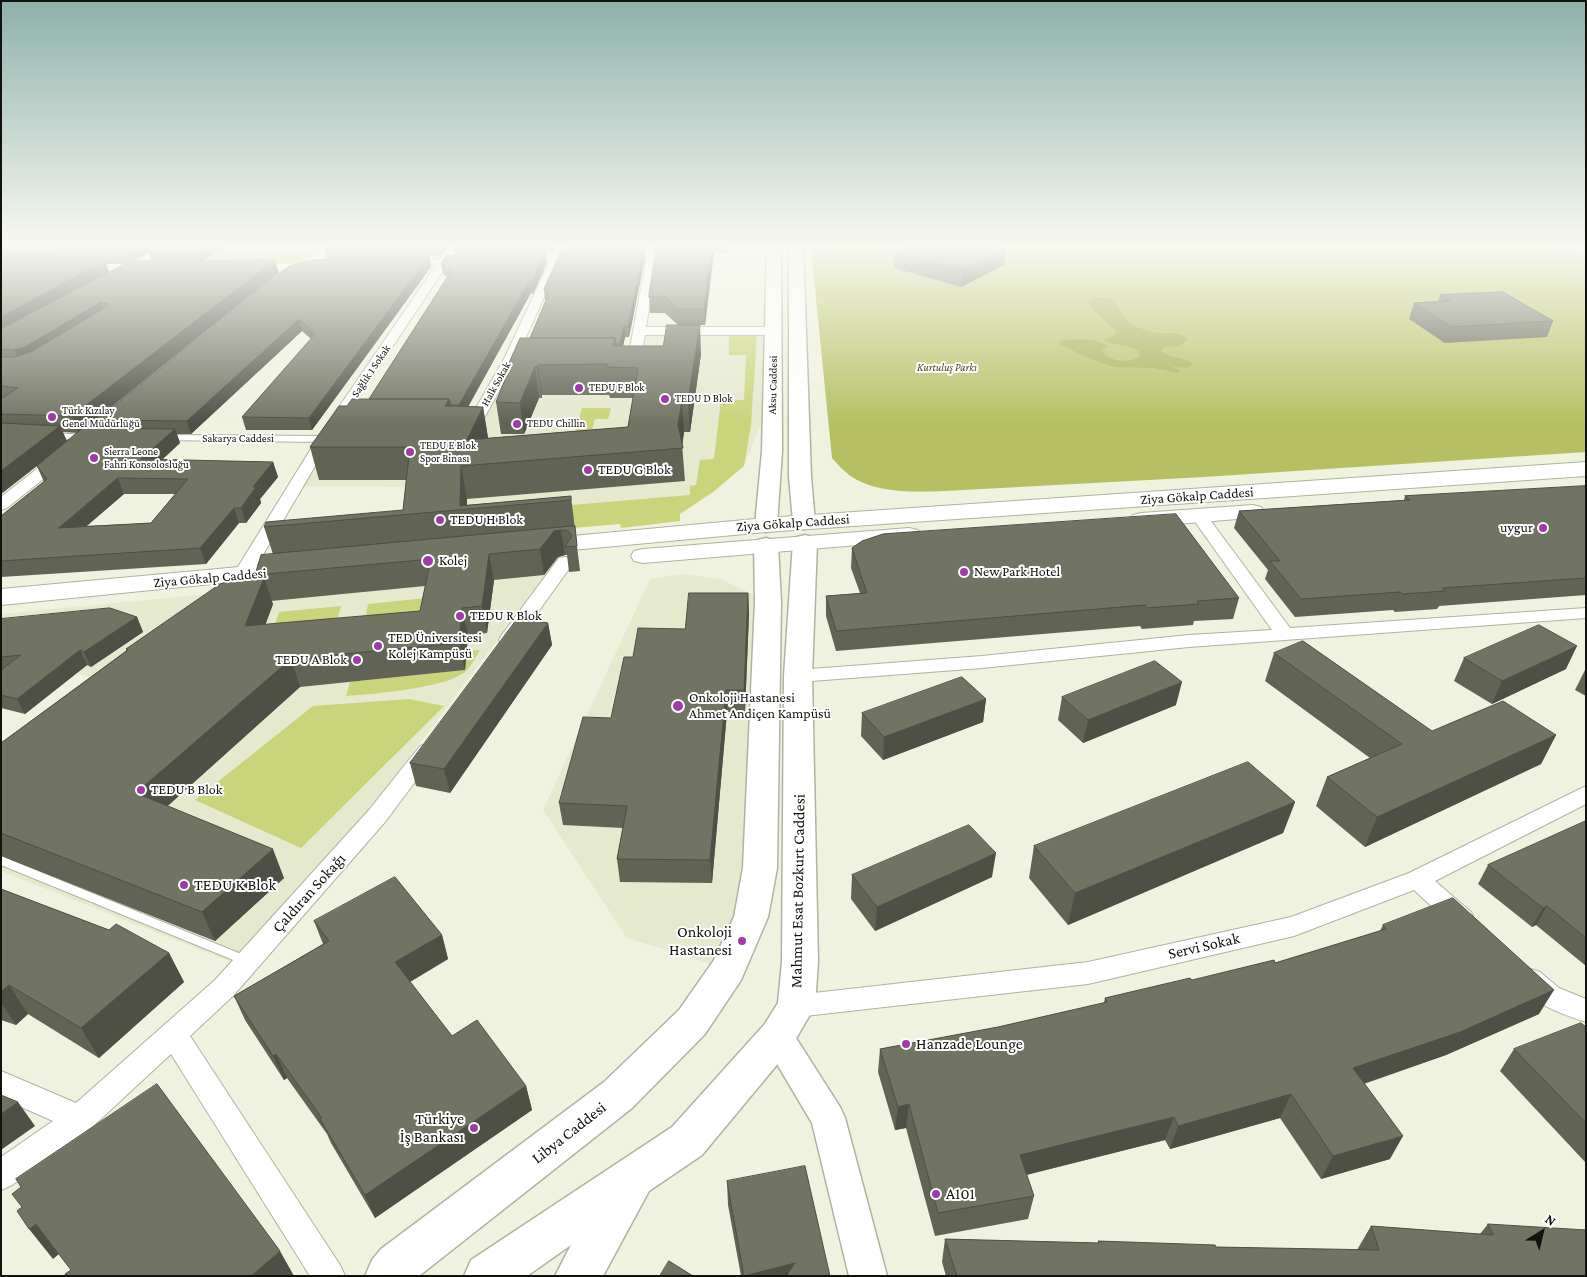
<!DOCTYPE html>
<meta charset="utf-8">
<style>
body{margin:0}
#map{position:relative;width:1587px;height:1277px;overflow:hidden;background:#eff2df;font-family:"Crimson Pro",serif}
canvas{display:block}
.frame{position:absolute;inset:0;border:2px solid #12130c;pointer-events:none}
.north{position:absolute;left:1517px;top:1207px;width:50px;height:50px;-webkit-text-stroke:4px #fff;paint-order:stroke;rotate:36deg;font-size:14px;font-weight:700;line-height:20px;text-align:center;color:#12130c}
.north::after{content:'';display:block;margin:auto;width:18px;height:22px;background:#12130c;clip-path:polygon(50% 0,100% 100%,50% 72%,0 100%)}
</style>
<div id="map">
<canvas width="1587" height="1277"></canvas>
<div class="frame"></div>
<div class="north">N</div>
</div>
<script>
const context = document.querySelector('canvas').getContext('2d');
context.lineJoin = 'round';
function fillPath(path, color) {
  context.fillStyle = color;
  context.fill(path, 'evenodd');
}
function strokePath(path, color, width, dash) {
  context.strokeStyle = color;
  context.lineWidth = width;
  context.lineCap = dash ? 'butt' : 'round';
  context.setLineDash(dash || []);
  context.stroke(path);
}
function write(font, color, halo, rows, align = 'center') {
  context.font = font + ' "Crimson Pro",serif';
  context.lineWidth = 4;
  context.setLineDash([]);
  context.textBaseline = 'middle';
  context.strokeStyle = halo;
  context.fillStyle = color;
  for (const [text, x, y, turn = 0] of rows) {
    context.save();
    context.translate(x, y);
    context.rotate((+turn || 0) * Math.PI / 180);
    context.textAlign = isNaN(turn) ? turn : align;
    if (halo) context.strokeText(text, 0, 0);
    context.fillText(text, 0, 0);
    context.restore();
  }
}
const built = new Path2D(`
 M639,331H773V392L744,466L713,492L680,514V521L621,528L620,524L558,530V545L563,557L548,573L371,808L231,962L1,871V846L101,680L35,661L1,682V614L272,588L536,574L411,487L296,486L324,439L474,424L509,361L634,362Z
 M682,574L721,579L768,602L761,834L728,969L627,938L543,810L650,579Z`);
const green = new Path2D(`
 M176,245H330L306,266L131,271Z
 M757,334L751,425L744,466L713,492L680,514V521L621,528L620,524L558,529L536,508L690,495V486L696,485L700,460L714,459L721,400H744L746,355H729V335Z
 M582,408H611L608,419H595L592,430L573,439Z
 M427,598L422,631L362,637L368,604Z
 M341,606L332,639L268,645L279,612Z
 M480,650C476,656 472,665 467,670C450,688 372,694 346,696L350,682L465,670L467,651Z
 M409,699L444,706L301,848L195,800L313,706Z`);
const forest = new Path2D(`
 M888,245H1545L1586,253V452L1204,477L945,491C914,492 876,494 849,475C843,470 837,464 832,458L811,249Z`);
const water = new Path2D(`
 M1092,298C1124,293 1115,317 1135,326C1141,329 1151,332 1158,333C1168,334 1175,331 1185,336L1187,340L1179,346L1164,347L1161,351C1170,360 1185,355 1193,365L1187,368L1173,367V368L1180,371L1178,373L1154,368L1115,367L1090,359L1059,344L1060,341C1074,338 1097,338 1108,346L1102,351C1108,362 1129,363 1139,357L1140,353C1130,343 1115,347 1104,340L1113,337L1116,331L1094,310L1088,302Z`);
const service = new Path2D(`
 M1,856L251,958L253,961L251,964L247,966L243,964L1,865Z`);
const pedestrian = new Path2D(`
 M48,433L91,435L96,438L91,441L44,438L43,436L44,434Z
 M160,435L324,436L329,439L324,442L156,440L155,438Z`);
const minor = new Path2D(`
 M324,245H335L315,264L317,266L316,268L299,272L294,270L252,271L247,268L252,265L303,263Z
 M450,245H460L451,258H467L472,261L467,264L447,265L331,439L251,575L248,579L242,580L236,579L233,575L317,439L436,265L405,266L400,263L405,260L440,259Z
 M558,245H566L567,247L564,254L582,253L587,256L582,259L561,260L515,361L481,424L479,427H461L459,424L461,421L469,420L503,361L550,261L522,262L517,259L522,256L553,254Z
 M649,245H659L646,327H773L779,331L773,335H645L639,365H620L619,362L620,359L628,358L647,257L620,258L615,255L620,252L648,250Z
 M119,407L124,408L126,411L124,414L7,508L1,510V497L114,408Z
 M1199,511L1205,513L1290,628L1586,608V618L1189,647L982,668L798,682L791,680L788,676L791,672L798,670L982,656L1189,635L1272,630L1191,516L1193,513Z
 M565,557L571,558L574,562L515,644L508,646L501,644L499,640L501,636L559,558Z
 M427,744L434,746L438,751L385,822L233,996L190,1036L340,1265L345,1276H310L171,1054L90,1129L12,1185L1,1190V1157L53,1121L1,1098V1071L76,1103L215,980L369,810L420,746Z
 M1586,786V804L1435,881L1471,912L1474,919L1471,926L1462,929L1453,926L1414,890L1294,936L1088,984L796,1017L787,1014L783,1006L787,998L796,995L1088,962L1291,917L1409,873Z
 M1531,969L1540,972L1559,988L1586,999V1022C1562,1014 1530,1004 1518,980L1522,972Z`);
const tertiary = new Path2D(`
 M777,1023L789,1027L840,1107L845,1118L887,1276H849L812,1123L761,1037L765,1027Z`);
const secondary = new Path2D(`
 M27,245H46L44,248L1,266V256Z
 M767,245H781L782,451L777,525L774,530L766,532L758,530L755,525L762,451Z
 M789,245H803L811,477L815,522L812,527L804,529L796,527L793,522L789,477Z
 M805,535L813,537L817,542L812,676L818,962L815,1006L790,1049L702,1155L649,1191L603,1276H555L571,1245L527,1276H464L471,1260L672,1127L764,1025L778,1003L782,962L784,676L793,542L797,537Z
 M766,538L774,540L778,545L781,602L777,868L768,917L741,980L705,1034L632,1108L419,1276H365L372,1260L381,1249L604,1082L679,1010L714,960L734,917L743,868L755,602L754,545L758,540Z`);
const primary = new Path2D(`
 M1562,245H1586V253L1564,248Z
 M1586,462V476L766,532L540,553L531,551L528,546L531,541L540,539L766,518Z
 M1253,505L1261,507L1265,512L1261,517L1141,527L1133,525L1129,520L1133,515L1141,513Z
 M909,528L918,530L921,535L918,540L643,563L634,561L631,556L634,551L643,549Z
 M293,562L302,565L306,570L302,575L1,605V589Z`);
const wall = new Path2D(`
 M1,245H161L134,261H152L149,253L222,248L203,260L279,273L84,428H99L96,420L327,260L324,245H448L440,256H429L431,267L312,430H246L242,417L311,339L302,331L191,434H177L180,443L162,460L273,462L278,477L260,499L261,503L246,523H239L206,564L1,577V516L44,482L37,466L1,494V262H4L1,255ZM106,264H124L109,272ZM63,432L78,433L67,441ZM124,494H175L151,523L86,526Z
 M453,245H557L552,252L487,255L547,263L533,294L531,293L468,406L483,407L488,438L628,427L633,398H610L609,395H542V398H539L524,434H501L496,402L509,371L508,365L530,338L546,300H545L544,289L567,251L566,245H647L646,248H644L645,258L629,337H625L623,346L701,354L690,432H684L682,444L685,481L467,499V505L571,496L580,571L569,572L567,555H565L558,557L544,575L494,580L487,633L468,635L465,670L300,687L167,806L284,878L215,941L1,856V743L127,650L126,649L256,579L255,575L273,554L264,527L403,510L406,480H319L310,447L347,406L369,399L447,277L443,274L441,264L455,256ZM425,586L420,611L265,625L273,604L271,601Z
 M657,245H728L727,253L714,252L705,325H678L665,313H650L649,297Z
 M1006,249L1004,265L961,287L894,268V252Z
 M1440,295L1553,321L1547,337L1445,343L1409,319L1414,303L1438,302Z
 M1586,486V595L1439,606L1437,609L1395,612L1393,610L1295,617L1265,579L1268,570L1234,528L1239,511L1404,500L1405,496Z
 M852,548L1239,598L1233,619L1194,621L1193,625L1142,629L1140,626L836,651L826,616V596L860,593L851,568Z
 M748,593L749,614L745,712H727L712,883L620,882L617,859L623,828L563,825L559,803L611,718L633,657L685,629Z
 M137,617L143,632L91,667L87,665L25,714L1,708V619Z
 M548,623L552,645L450,793L416,786L410,763Z
 M1274,653L1432,731L1556,735L1541,764L1365,847L1316,806L1327,777L1370,758L1265,681Z
 M1464,658L1566,669L1492,704L1454,681Z
 M1586,668V696L1575,690Z
 M1062,697L1176,705L1083,743L1058,720Z
 M986,699L983,722L883,760L861,736L862,713Z
 M1295,802L1283,833L1068,925L1029,878L1034,846Z
 M1586,821V966L1536,925L1532,927L1478,884L1488,865Z
 M852,875L992,877L875,931L851,899Z
 M1,889L169,953L184,982L99,1058L28,1014L16,1025L1,1020Z
 M314,921L442,935L448,959L410,982L452,1036L526,1086L532,1110L375,1218L331,1143L327,1134L287,1078L284,1080L245,1020L234,996L323,944Z
 M1383,925L1539,1014L1446,1055L1364,1084L1390,1159L1321,1179L1280,1118L1170,1149L1165,1140L1026,1175L1034,1196L1028,1219L935,1236L906,1128L895,1130L878,1072L880,1049L998,1027L1104,1003L1105,998L1275,963L1380,931Z
 M1586,1027V1163L1500,1071L1514,1049Z
 M727,1181L830,1276H741L728,1205Z
 M1488,1224L1586,1276H946L942,1262L945,1239L1098,1243V1241L1216,1247L1357,1250L1371,1226L1480,1234Z`);
const shadedWall = new Path2D(`
 M1,245H22L1,253Z
 M134,245H161L129,264L124,251Z
 M208,245H221L222,248L199,263L196,253Z
 M438,245H448L440,256Z
 M551,245H557L552,252Z
 M712,245H714V252L705,325L704,309Z
 M644,248L645,258L629,337L628,326Z
 M1006,249L1004,265L961,287L962,270Z
 M546,252L547,263L533,294L531,283Z
 M429,256L431,267L312,430L309,418Z
 M275,260L279,273L79,433L72,416Z
 M105,261L110,275L1,335V317Z
 M529,282L531,293L462,418L459,405Z
 M101,302L106,316L21,365L14,350Z
 M299,319L302,331L191,434L187,421Z
 M700,325L701,354L690,432L688,400Z
 M624,326L625,337L621,356L620,344Z
 M538,365L542,395V398L537,367Z
 M535,367L539,398L524,434L520,403Z
 M449,399L455,430L445,406Z
 M682,400L684,432L682,448L678,425Z
 M483,407L488,438L467,440Z
 M60,426L67,442L1,494V471Z
 M175,429L180,443L146,474L141,459Z
 M273,462L278,477L260,499L261,503L246,523L241,508L253,487Z
 M461,466L467,499V509L460,506Z
 M118,478L124,494L66,544L59,528Z
 M234,508L239,523L206,564L200,548Z
 M561,530L565,555L558,557L544,575L540,549L554,531Z
 M489,554L494,580L487,633L482,606Z
 M264,578L273,604L255,653L245,626Z
 M748,593L749,614L745,712L744,690Z
 M462,608L468,635L465,670L459,643Z
 M137,617L143,632L91,667L84,652Z
 M548,623L552,645L450,793L444,769Z
 M1577,646L1566,669L1492,704L1502,681Z
 M80,650L87,665L25,714L17,699Z
 M291,659L300,687L150,822L136,793Z
 M1182,682L1176,705L1083,743L1088,720Z
 M726,690L727,712L712,883L710,860Z
 M986,699L983,722L883,760L884,737Z
 M1556,735L1541,764L1365,847L1377,817Z
 M1295,802L1283,833L1068,925L1075,893Z
 M273,849L284,878L215,941L202,912Z
 M996,853L992,877L875,931L877,907Z
 M1547,906L1536,925L1532,927L1543,908Z
 M442,935L448,959L403,986L395,962Z
 M169,953L184,982L99,1058L81,1028Z
 M9,985L28,1014L16,1025L1,1003V992Z
 M1554,990L1539,1014L1446,1055L1341,1091L1353,1068Z
 M276,1054L287,1078L284,1080L273,1056Z
 M526,1086L532,1110L375,1218L365,1195Z
 M1291,1094L1280,1118L1170,1149L1178,1126Z
 M18,1102L35,1126L1,1150V1114Z
 M909,1104L906,1128L895,1130L898,1107Z
 M1174,1117L1165,1140L1014,1178L1020,1155Z
 M1403,1136L1390,1159L1321,1179L1333,1156Z
 M36,1224L59,1254L53,1259L29,1229Z
 M280,1251L294,1276H251Z
 M795,1263V1276H744Z`);
const building = new Path2D(`
 M19,245H134L124,251L1,253Z
 M164,245H208L196,253H149Z
 M657,245H712L704,309H677L664,296L649,297Z
 M910,245H991L1006,249L962,270L894,252Z
 M644,248L628,326H624L620,344H616L615,338H530L550,291L544,289L561,251Z
 M546,252L531,283L529,282L459,405H451L449,399H369L452,270L441,264L446,256Z
 M429,256L309,418L242,417L315,334L299,319L187,421L96,420L289,266L312,260Z
 M275,260L72,416L1,414V399L18,388L1,386V357H14L31,352L108,306V304L101,302L25,347L14,350L1,349V329L130,261Z
 M105,261L1,317V262Z
 M1503,292L1553,321L1451,327L1414,303L1450,301L1440,295Z
 M667,325H700L688,400H682L678,425L683,448L461,466L460,506L571,496V500L264,527L266,522L403,510L410,447H310L339,406H347L352,399H449L445,406L483,407L467,440L628,427L638,368L607,367V364L538,365L537,367H535L520,403L496,402L511,365H508L520,338H615L613,346H663Z
 M1,423L60,426L1,471Z
 M83,428L175,429L141,459L273,462L253,487H256L241,508H234L200,548L1,561V516L47,479L37,466ZM118,478L188,479L151,523L59,528Z
 M1586,486V578L1442,588L1445,591L1402,594L1400,592L1301,599L1270,561H1280L1239,511L1410,500L1405,496Z
 M1176,514L1239,598L1197,601L1199,604L1147,608L1145,605L836,631L826,596L867,593L852,548L862,541L883,534Z
 M575,526L577,546L565,547L572,536L568,531L561,530L554,531L540,549L489,554L482,606L462,608L459,643L291,659L136,793L273,849L202,912L1,833V743L128,650L126,649L220,584L232,580L264,578L245,626L420,611L431,559L255,575L261,555Z
 M689,593H748L744,690H726L710,860L617,859L627,806L559,803L583,717L611,718L624,657H633L638,628L685,629Z
 M110,608L137,617L84,652L80,650L17,699L1,695V670L21,655L1,657V619Z
 M518,618L548,623L444,769L410,763Z
 M1539,625L1577,646L1502,681L1464,658Z
 M1303,641L1432,731L1503,701L1556,735L1377,817L1327,777L1402,744L1274,653Z
 M1155,661L1182,682L1088,720L1062,697Z
 M962,677L986,699L884,737L862,713Z
 M1248,762L1295,802L1075,893L1034,846Z
 M1586,821V938L1547,906L1543,908L1488,865Z
 M969,825L996,853L877,907L852,875Z
 M395,877L442,935L395,962L452,1036L477,1020L526,1086L365,1195L320,1119L322,1118L276,1054L273,1056L234,996L329,941L314,921Z
 M1,889L109,930L116,924L169,953L81,1028L9,985L1,992Z
 M1453,898L1554,990L1460,1032L1353,1068L1403,1136L1333,1156L1291,1094L1178,1126L1174,1117L1020,1155L1034,1196L938,1213L909,1104L898,1107L880,1049L998,1027L1107,1002L1105,998L1190,978L1192,980L1274,960L1275,963L1386,929L1383,925Z
 M1581,1023L1586,1027V1123L1514,1049Z
 M157,1084L280,1251L251,1276H66L65,1274L71,1270L36,1224L29,1229L17,1211L22,1207L12,1194L21,1187L16,1179Z
 M1,1095L18,1102L1,1114Z
 M805,1166L830,1276H786L795,1263L744,1276L727,1181Z
 M1488,1224L1586,1230V1276H957L945,1239L1099,1243L1098,1241L1215,1245L1216,1247L1379,1250L1371,1226L1493,1235Z
 M669,1261L693,1276H660Z`);
const markers = [
 [579,388,5,"#9c3da5"],
 [665,399,5,"#9c3da5"],
 [52,417,5,"#9c3da5"],
 [517,424,5,"#9c3da5"],
 [410,452,5,"#9c3da5"],
 [94,458,5,"#9c3da5"],
 [588,470,5,"#9c3da5"],
 [440,520,5,"#9c3da5"],
 [1543,528,5,"#9c3da5"],
 [428,561,6,"#9c3da5"],
 [964,572,5,"#9c3da5"],
 [460,616,5,"#9c3da5"],
 [378,646,5,"#9c3da5"],
 [357,660,5,"#9c3da5"],
 [678,706,6,"#9c3da5"],
 [141,790,5,"#9c3da5"],
 [184,885,5,"#9c3da5"],
 [742,941,5,"#9c3da5"],
 [906,1044,5,"#9c3da5"],
 [474,1128,5,"#9c3da5"],
 [936,1194,5,"#9c3da5"]
];
const farParknames = [
 ["Kurtuluş Parkı",947,368]
];
const farStreetnames = [
 ["Sağlık 1 Sokak",371,371,-56],
 ["Halk Sokak",496,384,-61],
 ["Aksu Caddesi",773,385,-89],
 ["Sakarya Caddesi",238,439]
];
const farPoinames = [
 ["TEDU F Blok",589,388],
 ["TEDU D Blok",675,399],
 ["Türk Kızılay",62,411],
 ["Genel Müdürlüğü",62,424],
 ["TEDU Chillin",527,424],
 ["TEDU E Blok",420,446],
 ["Spor Binası",420,459],
 ["Sierra Leone",104,452],
 ["Fahri Konsolosluğu",104,465]
];
const poiNames = [
 ["TEDU G Blok",598,470],
 ["TEDU H Blok",450,520],
 ["uygur",1533,528,"right"],
 ["Kolej",439,561],
 ["New Park Hotel",974,572],
 ["TEDU R Blok",470,616],
 ["TED Üniversitesi",388,638],
 ["Kolej Kampüsü",388,654],
 ["TEDU A Blok",347,660,"right"],
 ["Onkoloji Hastanesi",689,698],
 ["Ahmet Andiçen Kampüsü",689,714],
 ["TEDU B Blok",151,790]
];
const streetNames = [
 ["Ziya Gökalp Caddesi",1197,496,-4],
 ["Ziya Gökalp Caddesi",793,523,-4],
 ["Ziya Gökalp Caddesi",210,578,-5]
];
const nearPoinames = [
 ["TEDU K Blok",194,885],
 ["Onkoloji",732,932,"right"],
 ["Hastanesi",732,950,"right"],
 ["Hanzade Lounge",916,1044],
 ["Türkiye",464,1119,"right"],
 ["İş Bankası",464,1137,"right"],
 ["A101",946,1194]
];
const nearStreetnames = [
 ["Mahmut Esat Bozkurt Caddesi",798,891,-89],
 ["Çaldıran Sokağı",309,893,-48],
 ["Servi Sokak",1204,946,-13],
 ["Libya Caddesi",569,1133,-38]
];
fillPath(built, '#e5e9ce');
fillPath(green, '#cad47a');
fillPath(forest, '#b6c063');
fillPath(water, '#a4ad50');
strokePath(service, '#b0b3a1', 2);
strokePath(pedestrian, '#b0b3a1', 2);
strokePath(minor, '#b0b3a1', 2);
strokePath(tertiary, '#b0b3a1', 3);
strokePath(secondary, '#b0b3a1', 3);
strokePath(primary, '#b0b3a1', 2);
fillPath(service, '#fff');
fillPath(pedestrian, '#fff');
fillPath(minor, '#fff');
fillPath(tertiary, '#fff');
fillPath(secondary, '#fff');
fillPath(primary, '#fff');
fillPath(wall, '#616355');
fillPath(shadedWall, '#4f5045');
fillPath(building, '#717363');
strokePath(building, '#4f5045', 1);
const sky = context.createLinearGradient(0, 0, 0, 424);
sky.addColorStop(0, '#8db1ab');
sky.addColorStop(0.58, '#f8f9f1');
sky.addColorStop(1, '#f8f9f100');
context.fillStyle = sky;
context.fillRect(0, 0, 1587, 424);
for (const [x, y, r, color] of markers) {
  const dot = new Path2D();
  dot.arc(x, y, r, 0, 2 * Math.PI);
  context.fillStyle = color;
  context.fill(dot);
  strokePath(dot, '#fff', 2);
}
write('italic 11px', '#434720', '#fff', farParknames);
write('11px', '#12130c', '#fff', farStreetnames);
write('11px', '#12130c', '#fff', farPoinames, 'left');
write('14px', '#12130c', '#fff', poiNames, 'left');
write('14px', '#12130c', '#fff', streetNames);
write('16px', '#12130c', '#fff', nearPoinames, 'left');
write('16px', '#12130c', '#fff', nearStreetnames);
</script>
